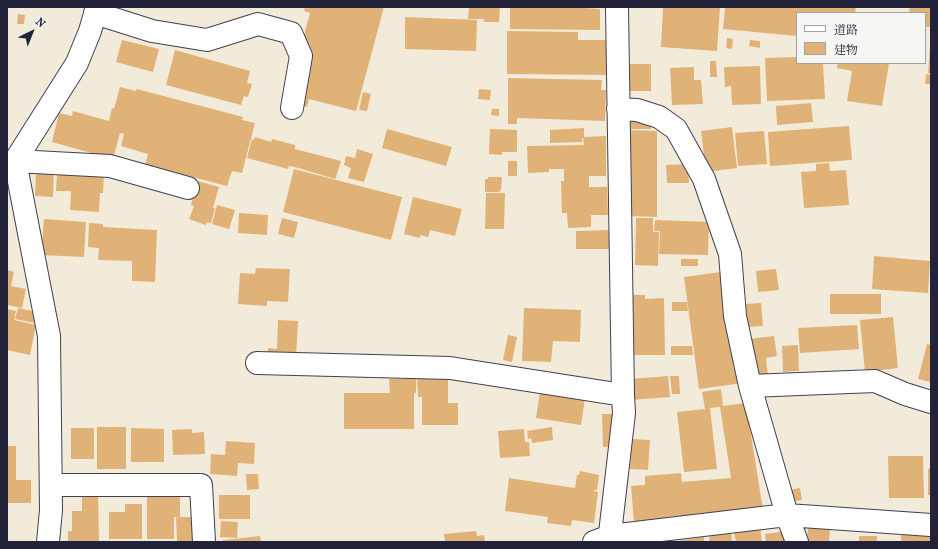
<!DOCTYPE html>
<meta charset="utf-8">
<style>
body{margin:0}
#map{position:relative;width:938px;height:549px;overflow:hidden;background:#f3ebda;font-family:"IM FELL French Canon","Noto Serif JP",serif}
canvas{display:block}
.frame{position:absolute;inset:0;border:8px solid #22223b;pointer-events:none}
.legend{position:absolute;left:796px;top:12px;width:130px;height:52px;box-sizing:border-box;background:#f6f6f2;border:1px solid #a1a1a9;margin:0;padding:5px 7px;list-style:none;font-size:12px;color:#22223b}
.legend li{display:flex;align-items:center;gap:8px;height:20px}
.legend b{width:20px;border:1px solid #a1a1a9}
.north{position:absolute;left:12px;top:12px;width:40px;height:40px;-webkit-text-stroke:3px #f6f6f2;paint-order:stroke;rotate:43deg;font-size:11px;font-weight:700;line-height:16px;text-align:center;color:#22223b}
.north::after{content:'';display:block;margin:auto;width:14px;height:18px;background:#22223b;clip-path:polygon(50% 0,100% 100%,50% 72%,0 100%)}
</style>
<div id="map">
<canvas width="938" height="549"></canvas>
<div class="frame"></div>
<ul class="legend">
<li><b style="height:5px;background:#fff"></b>道路</li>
<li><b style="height:11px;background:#e0b277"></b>建物</li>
</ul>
<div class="north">N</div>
</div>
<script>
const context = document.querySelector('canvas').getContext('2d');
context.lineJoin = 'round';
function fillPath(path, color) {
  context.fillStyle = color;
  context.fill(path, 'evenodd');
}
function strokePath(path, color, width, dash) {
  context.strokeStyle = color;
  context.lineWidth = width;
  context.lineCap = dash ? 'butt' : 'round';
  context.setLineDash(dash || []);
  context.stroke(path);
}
const building = new Path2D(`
 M305,7H384L356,111L309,99L307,107L286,102L310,13L304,11Z
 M469,7H500L499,22H484V19H468Z
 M510,7H584V8L600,9V30L510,29Z
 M663,7H720L717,51L661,47Z
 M725,7H856L855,13H797V36L723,29Z
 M910,7H931V27H925V13H909Z
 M18,14L25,15L24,24H17Z
 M405,17L477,20L476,51L405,49Z
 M507,31L578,32V40H612L611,52H606V75L507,74Z
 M727,38L733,39L732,49L726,48Z
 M122,40L159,49L153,72L116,62Z
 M750,40L760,41V48L749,46Z
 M930,46H931V73H928Z
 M175,50L250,71L247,83L252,84L248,97L244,96L241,105L166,85Z
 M797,57V63H823L825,99L767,101L765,58Z
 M710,61H716L717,77H710Z
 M838,63H889L882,106L847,101L852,71L837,68Z
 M627,64H651V91H628Z
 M760,66L761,104L732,105L731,86L725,87L724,67Z
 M694,67V80H701L703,104L672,105L670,68Z
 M926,74L931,75V84H925Z
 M508,78L602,80L601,90H606L605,121L517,118V124H508Z
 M120,87L136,91L137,89L243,117L242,120L255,123L242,173L232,171L227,186L145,165L148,154L121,146L124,134L120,133L113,159L52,142L59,113L72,116L73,111L109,121L112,108L114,109Z
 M479,89L491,90L490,100L478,99Z
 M363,92L371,94L367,111L359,110Z
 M811,103L813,122L777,125L776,106Z
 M492,109H499V116L491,115Z
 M651,120V129H631L630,121Z
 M849,126L852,160L770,166L768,132Z
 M732,127L737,168L706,172L701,131Z
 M584,128V137L606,136V176H589V187H607L608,215H591V227L568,228L567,213H562L561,181H564V169H549V172L528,173L527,146L584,145L583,138H582V142L550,143V130Z
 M387,129L452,147L446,166L382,148Z
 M490,129L517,130V152H502V155L489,154Z
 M628,130L657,131V217L627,216Z
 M764,131L767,164L738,166L735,133Z
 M255,137L271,142L272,139L295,145V149L341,161L336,177L335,179L295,167L289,166L288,169L247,158L252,139L254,140Z
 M357,149L373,154L364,182L348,178L351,168L344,165L346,156L355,158Z
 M508,161H517V176H508Z
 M829,163L830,171L846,170L849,205L804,208L801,172L816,171V164Z
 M688,164L689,183H667L666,165Z
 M294,169L402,197L391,240L283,212Z
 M36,171L54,172L53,197L35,196Z
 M57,173L104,175L103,193H100L99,212L70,210L71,191H56Z
 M488,177H502L501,190H500V192H485V179H488Z
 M198,181L219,187L213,208H215L211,223L207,222L206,225L189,219L194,206L191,205Z
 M486,193H505L504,229H485Z
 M413,197L462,209L455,236L430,230L428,237L420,235V238L404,234Z
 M217,205L235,210L229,229L212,224Z
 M239,213L268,215L267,235L238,233Z
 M282,218L298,222L294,238L278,234Z
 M636,218H653V232H659L658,266L635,265Z
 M44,219L86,222L84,257L41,255Z
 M655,220L709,222L708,255L659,254L660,231H654Z
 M89,223L103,224V227L157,230L155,282L132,281V261L98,260L99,248L88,247Z
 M610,230V249H576V231Z
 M874,256L930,261L928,293L872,289Z
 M681,259H698V266H681Z
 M256,268L290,269L288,302L267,301V306L238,304L240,273L255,274Z
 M776,269L779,290L758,292L756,271Z
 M7,270L14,272L11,286L26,289L22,308L7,305Z
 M721,272L734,370L742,369L743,383L699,389L684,277Z
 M830,294H881V314H830Z
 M633,295H645V299L664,298L665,355H634Z
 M672,302H687L688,311H672Z
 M761,303L763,326L747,327L746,304Z
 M18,308L37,312L34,323L15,319Z
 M524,308L581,310L580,342L553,341L551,362L522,361Z
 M7,309L16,311L14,320L36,325L30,355L7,350Z
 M893,317L898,368L865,372L860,320Z
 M278,320L298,321L296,357L268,352V348L277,349Z
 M857,325L859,349L800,353L798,328Z
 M508,335L517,337L512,362L503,360Z
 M774,336L777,356L766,358L768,376L752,377L748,339Z
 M927,344L931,345V382L918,379Z
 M798,345L799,371L783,372L782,346Z
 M671,346H692L693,355H671Z
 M668,376L670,397L631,400L630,379Z
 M670,376H679L680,394H672Z
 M417,378H448V403H458V425H422V397H418Z
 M389,379H416V393H414V429H344V393H390Z
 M721,389L723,406L746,403L763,510L736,514L634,522L631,486L645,485V476L681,473L682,482L731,478L720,407L710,408L717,469L684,472L677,412L705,409L702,392Z
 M540,391L585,398L581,425L536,418Z
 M602,414H613L614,447H603Z
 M97,427H126V469H97Z
 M552,427L553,440L532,443L531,438L528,439L527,431Z
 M71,428H94V459H71Z
 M131,428L164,429V462H131Z
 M192,429V433L204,432L205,454L173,455L172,430Z
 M524,429L525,442H529L530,456L500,458L498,431Z
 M632,439L650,440L648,470L630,469Z
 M226,441L255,443L254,464L238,463L237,476L210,474L211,454L225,455Z
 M7,446H16V480H31V503H7Z
 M888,456H923L924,498H889Z
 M931,468V495H928V469Z
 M580,471L599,475L597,490H594V491L598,492L594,523L572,520L571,526L547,523L548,517L505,511L509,478L575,488L577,475H579Z
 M246,474H258L259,489L247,490Z
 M800,488L802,500L791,502L789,490Z
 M98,495L99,542H68V531H72V511H82V496Z
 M219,495H250V519H219Z
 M147,497H180V517H193V541H177L176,518L179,517H174V539H147Z
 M125,504H142V539H109V512H125Z
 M221,521L238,522L237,538L220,537Z
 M808,527H830L829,542H807Z
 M760,528L762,542H736L734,532Z
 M476,531L477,536L484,535L485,542H445L444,534Z
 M731,531L732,542H709L710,533Z
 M786,531L787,542H766L765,534Z
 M901,535H931V542H901Z
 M260,536L261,542H223V540Z
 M859,536H877V542H859Z
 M704,537V542H677L676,541Z`);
const minor = new Path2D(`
 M95,13L152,31L207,40L258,24L291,33L301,56L292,108
 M618,109L637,110L659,117L676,129L704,179L730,254L735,316L750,386L787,515L797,542
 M8,170L15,161L77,63L90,31L97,7
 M257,363L450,368L623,395
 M750,386L875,381L905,394L931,402
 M51,485H201L204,542
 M48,542L51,510L49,336L15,161L110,166L188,188
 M594,542L610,536L787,515L931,525
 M609,542L624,413L623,395L617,7`);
fillPath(building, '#e0b277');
strokePath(minor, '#414053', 24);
strokePath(minor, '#fff', 22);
</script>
